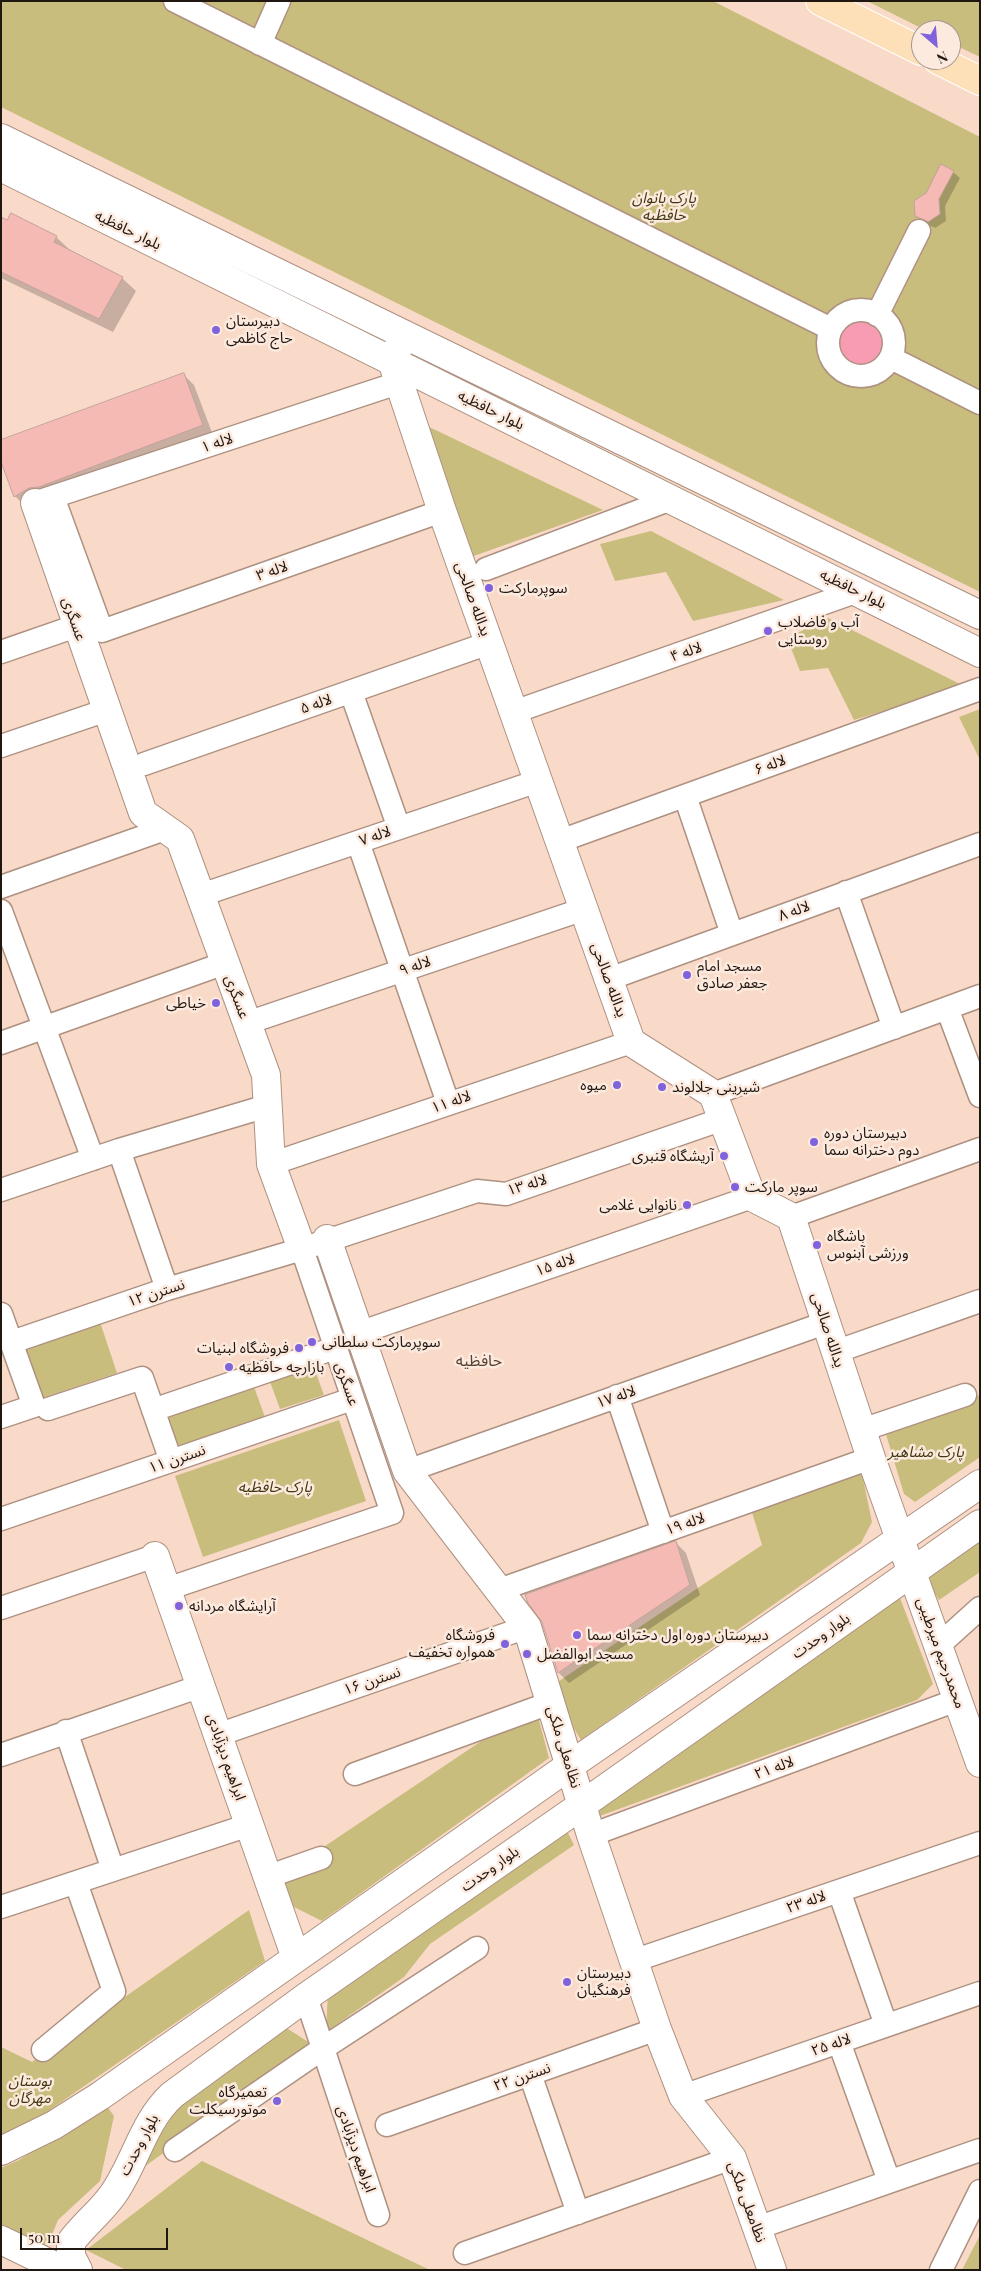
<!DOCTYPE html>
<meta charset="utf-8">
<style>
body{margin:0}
#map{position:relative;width:981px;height:2271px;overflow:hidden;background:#f9dac9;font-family:"Playfair Display",serif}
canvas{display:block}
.frame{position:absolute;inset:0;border:2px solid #211711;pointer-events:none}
.north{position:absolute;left:911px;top:20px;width:50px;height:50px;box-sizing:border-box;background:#fdeadf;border:1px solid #a5968d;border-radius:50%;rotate:153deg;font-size:14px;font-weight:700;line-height:20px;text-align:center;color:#211711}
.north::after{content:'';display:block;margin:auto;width:18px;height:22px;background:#8062dc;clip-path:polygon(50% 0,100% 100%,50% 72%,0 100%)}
.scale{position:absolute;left:20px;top:2228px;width:148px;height:22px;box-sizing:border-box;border:2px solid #211711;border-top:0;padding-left:6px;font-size:15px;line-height:18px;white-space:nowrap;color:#211711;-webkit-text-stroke:4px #fdeadf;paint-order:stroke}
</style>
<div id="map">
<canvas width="981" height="2271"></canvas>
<div class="frame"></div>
<div class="north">N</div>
<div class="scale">50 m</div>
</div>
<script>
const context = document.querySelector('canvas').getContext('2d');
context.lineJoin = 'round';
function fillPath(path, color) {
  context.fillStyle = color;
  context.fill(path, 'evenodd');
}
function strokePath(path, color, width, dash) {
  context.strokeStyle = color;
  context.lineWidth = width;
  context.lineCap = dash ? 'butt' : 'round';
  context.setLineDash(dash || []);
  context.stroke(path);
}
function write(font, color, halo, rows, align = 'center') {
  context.font = font + ' "Playfair Display","Noto Sans Arabic",serif';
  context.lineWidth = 5;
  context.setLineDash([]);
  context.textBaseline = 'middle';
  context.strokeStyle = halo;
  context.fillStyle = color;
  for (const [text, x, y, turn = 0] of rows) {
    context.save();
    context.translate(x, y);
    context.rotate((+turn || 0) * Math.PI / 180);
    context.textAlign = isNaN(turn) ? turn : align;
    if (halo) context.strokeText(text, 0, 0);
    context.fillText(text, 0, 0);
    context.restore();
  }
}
const green = new Path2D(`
 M1,1H713L980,137V592L1,107Z
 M867,1H980V57L951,43V30H925Z
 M425,425L603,510L471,557Z
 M651,531L784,600L693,621L666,572L615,581L600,544Z
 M828,618L964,686L854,720L828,668L800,671L787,638Z
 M980,709V760L959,717Z
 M99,1319L117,1373L36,1400L18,1347Z
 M313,1365L324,1395L280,1409L269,1379Z
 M253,1384L266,1420L177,1450L164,1414Z
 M980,1395V1457L915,1502L904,1494L885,1431Z
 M339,1420L366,1501L203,1557L175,1476Z
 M862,1474L872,1522L861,1543L581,1740L571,1724L559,1681L762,1545L751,1509Z
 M980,1534V1572L939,1600L928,1582L938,1563Z
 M900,1598L933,1684L917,1700L597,1817L609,1792Z
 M535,1705L549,1758L322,1921L288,1904L279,1877Z
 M553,1832L568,1833L574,1845L430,1944L404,1977L326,2032L328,1991Z
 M249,1910L265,1961L15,2134L1,2139V2047L32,2062Z
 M285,2027L313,2045L144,2167L161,2126L177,2103Z
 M106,2105L114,2116L100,2181L58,2220L47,2247L1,2225V2168L19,2160Z
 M202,2161L430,2270H126L86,2250Z
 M980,2235V2270H962Z`);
const water = new Path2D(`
 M838 344a23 23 0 1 1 46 0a23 23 0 1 1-46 0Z`);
const shadow = new Path2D(`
 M953,172L960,178L945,206L946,221L935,228L923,222L916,215L927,194Z
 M1,219L56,237L70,250L122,278L136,291L113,332L1,278Z
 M184,375L194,385L213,435L25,506L15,496L1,459Z
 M676,1543L686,1553L700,1595L569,1683L559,1673L543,1622Z`);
const building = new Path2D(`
 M941,164L954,171L939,199L940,214L928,222L915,216L914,201L926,193Z
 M11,213L57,236L54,242L123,277L99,319L1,272V217L7,220Z
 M184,373L203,425L39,487L29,488L14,497L1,462V440Z
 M676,1541L690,1585L558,1673L542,1622L528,1603L525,1595Z`);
const street = new Path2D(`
 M175,1L831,329
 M260,44L279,1
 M828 343a33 33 0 1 1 66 0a33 33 0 1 1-66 0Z
 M877,315L919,231
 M891,358L980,403
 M53,497L102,631L442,511
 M40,501L398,383
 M486,569L671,499
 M1,652L76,626
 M351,692L399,828
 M514,712L858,591
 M1,746L107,710
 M144,764L489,643
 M685,796L732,934
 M560,841L980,689
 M358,842L448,1103
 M1,887L165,829
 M213,891L538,781
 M846,892L894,1028
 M1,911L93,1159
 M609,979L980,844
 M947,1008L980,1096
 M247,1023L584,909
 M1,1043L225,963
 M713,1094L980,996
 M119,1150L167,1289
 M271,1164L631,1042
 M1,1190L119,1150L267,1106
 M791,1217L980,1149
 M1,1314L34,1406L1,1417
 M359,1333L752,1197
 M12,1342L167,1289L302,1249L477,1191L506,1194L723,1119
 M835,1352L980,1301
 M617,1396L663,1532
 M48,1409L142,1378L171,1461
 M153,1410L335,1348
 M862,1430L965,1395
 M407,1471L825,1323
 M1,1519L352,1399
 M167,1589L392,1513L302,1249
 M499,1590L871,1458
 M1,1608L155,1556
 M938,1646L980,1608
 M66,1731L113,1870
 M218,1735L527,1627
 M1,1755L201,1686
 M355,1774L550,1703
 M591,1835L957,1700
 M267,1877L321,1858
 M839,1891L886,2025
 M1,1907L249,1825
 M633,1961L980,1843
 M306,1997L378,2215
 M839,2042L889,2181
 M43,2050L114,1991L76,1883
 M530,2074L578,2213
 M683,2096L980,1993
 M387,2125L657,2029
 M175,2150L322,2049L477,1948
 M757,2228L980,2150
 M465,2253L732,2158
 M941,2270L980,2191`);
const secondary = new Path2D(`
 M1,138L980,615
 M1,167L980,653
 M404,335L392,361L442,511L631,1042L713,1094L752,1197L791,1217L871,1458L980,1763
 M35,503L143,813L180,839L266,1075L271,1164L302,1249
 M327,1239L407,1471L527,1627L591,1835L657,2029L683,2096L732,2158L772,2270
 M155,1556L296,1958
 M1,2151L54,2125L100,2096L569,1766L980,1484
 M1,2240L63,2270
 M78,2270L71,2256V2242C84,2224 102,2211 114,2193C136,2161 143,2122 172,2095L306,1997L582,1805L980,1524`);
const primary = new Path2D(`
 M820,1L921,51
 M938,60L980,81`);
const markers = [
 [216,330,5,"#8062dc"],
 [489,588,5,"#8062dc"],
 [768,631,5,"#8062dc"],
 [687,975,5,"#8062dc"],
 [216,1003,5,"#8062dc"],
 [617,1085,5,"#8062dc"],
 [662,1087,5,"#8062dc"],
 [814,1142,5,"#8062dc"],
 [724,1156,5,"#8062dc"],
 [735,1187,5,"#8062dc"],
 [687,1205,5,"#8062dc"],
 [817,1245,5,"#8062dc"],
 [312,1342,5,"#8062dc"],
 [299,1348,5,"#8062dc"],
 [229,1367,5,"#8062dc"],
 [179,1606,5,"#8062dc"],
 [577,1635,5,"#8062dc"],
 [505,1644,5,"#8062dc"],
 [527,1654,5,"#8062dc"],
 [567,1982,5,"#8062dc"],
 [277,2101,5,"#8062dc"]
];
const parkNames = [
 ["پارک بانوان",664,198],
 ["حافظیه",664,215],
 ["پارک مشاهیر",926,1452],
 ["پارک حافظیه",275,1487],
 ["بوستان",30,2081],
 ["مهرگان",30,2098]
];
const streetNames = [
 ["بلوار حافظیه",128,230,26],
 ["بلوار حافظیه",491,410,26],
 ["لاله ۱",217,443,-18],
 ["لاله ۳",272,571,-19],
 ["بلوار حافظیه",853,589,26],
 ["یدالله صالحی",473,599,70],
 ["عسگری",74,619,71],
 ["لاله ۴",686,652,-19],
 ["لاله ۵",316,704,-19],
 ["لاله ۶",770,765,-20],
 ["لاله ۷",375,836,-19],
 ["لاله ۸",794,911,-20],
 ["لاله ۹",415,966,-19],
 ["یدالله صالحی",609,980,70],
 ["عسگری",237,997,70],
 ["لاله ۱۱",451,1102,-19],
 ["لاله ۱۳",527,1185,-17],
 ["لاله ۱۵",555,1265,-19],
 ["نسترن ۱۲",156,1293,-18],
 ["یدالله صالحی",828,1330,72],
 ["عسگری",347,1384,71],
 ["لاله ۱۷",616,1397,-19],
 ["نسترن ۱۱",177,1459,-19],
 ["لاله ۱۹",685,1524,-19],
 ["بلوار وحدت",821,1636,-35],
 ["محمدرحیم میرطیبی",941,1653,70],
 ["نسترن ۱۶",372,1681,-19],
 ["نظامعلی ملکی",564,1747,73],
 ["ابراهیم دیزآبادی",226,1757,71],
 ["لاله ۲۱",774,1768,-20],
 ["بلوار وحدت",490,1869,-35],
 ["لاله ۲۳",806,1902,-19],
 ["لاله ۲۵",831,2045,-19],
 ["نسترن ۲۲",522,2077,-19],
 ["بلوار وحدت",139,2145,-62],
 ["ابراهیم دیزآبادی",356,2149,71],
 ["نظامعلی ملکی",747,2202,70]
];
const poiNames = [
 ["دبیرستان",226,321],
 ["حاج کاظمی",226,338],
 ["سوپرمارکت",499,588],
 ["آب و فاضلاب",778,622],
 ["روستایی",778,639],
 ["مسجد امام",697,966],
 ["جعفر صادق",697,983],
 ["خیاطی",206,1003,"right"],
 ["میوه",607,1085,"right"],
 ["شیرینی جلالوند",672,1087],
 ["دبیرستان دوره",824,1133],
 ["دوم دخترانه سما",824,1150],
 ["آریشگاه قنبری",714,1156,"right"],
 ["سوپر مارکت",745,1187],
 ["نانوایی غلامی",677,1205,"right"],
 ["باشگاه",827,1236],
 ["ورزشی آبنوس",827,1253],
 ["سوپرمارکت سلطانی",322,1342],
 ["فروشگاه لبنیات",289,1348,"right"],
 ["بازارچه حافظیه",239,1367],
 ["آرایشگاه مردانه",189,1606],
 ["فروشگاه",495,1635,"right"],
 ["همواره تخفیف",495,1652,"right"],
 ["دبیرستان دوره اول دخترانه سما",587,1635],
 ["مسجد ابوالفضل",537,1654],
 ["دبیرستان",577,1973],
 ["فرهنگیان",577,1990],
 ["تعمیرگاه",267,2092,"right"],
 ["موتورسیکلت",267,2109,"right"]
];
const neighbourhoodNames = [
 ["حافظیه",479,1361]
];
fillPath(green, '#c9bd7d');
fillPath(water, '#f89cb4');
fillPath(shadow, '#0003');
fillPath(building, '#f4bab3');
strokePath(building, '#c3a19c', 1);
strokePath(street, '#ae9181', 25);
strokePath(secondary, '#ae9181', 30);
strokePath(primary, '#fff', 30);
strokePath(street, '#fff', 22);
strokePath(secondary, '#fff', 28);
strokePath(primary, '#fde0b8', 28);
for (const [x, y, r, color] of markers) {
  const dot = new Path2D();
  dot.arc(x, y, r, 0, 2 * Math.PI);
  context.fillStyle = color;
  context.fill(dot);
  strokePath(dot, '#fdeadf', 2);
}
write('italic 15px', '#3f3710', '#fdeadf', parkNames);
write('15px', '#211711', '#fdeadf', streetNames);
write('15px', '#211711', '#fdeadf', poiNames, 'left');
write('16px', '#594031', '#fdeadf', neighbourhoodNames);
</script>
